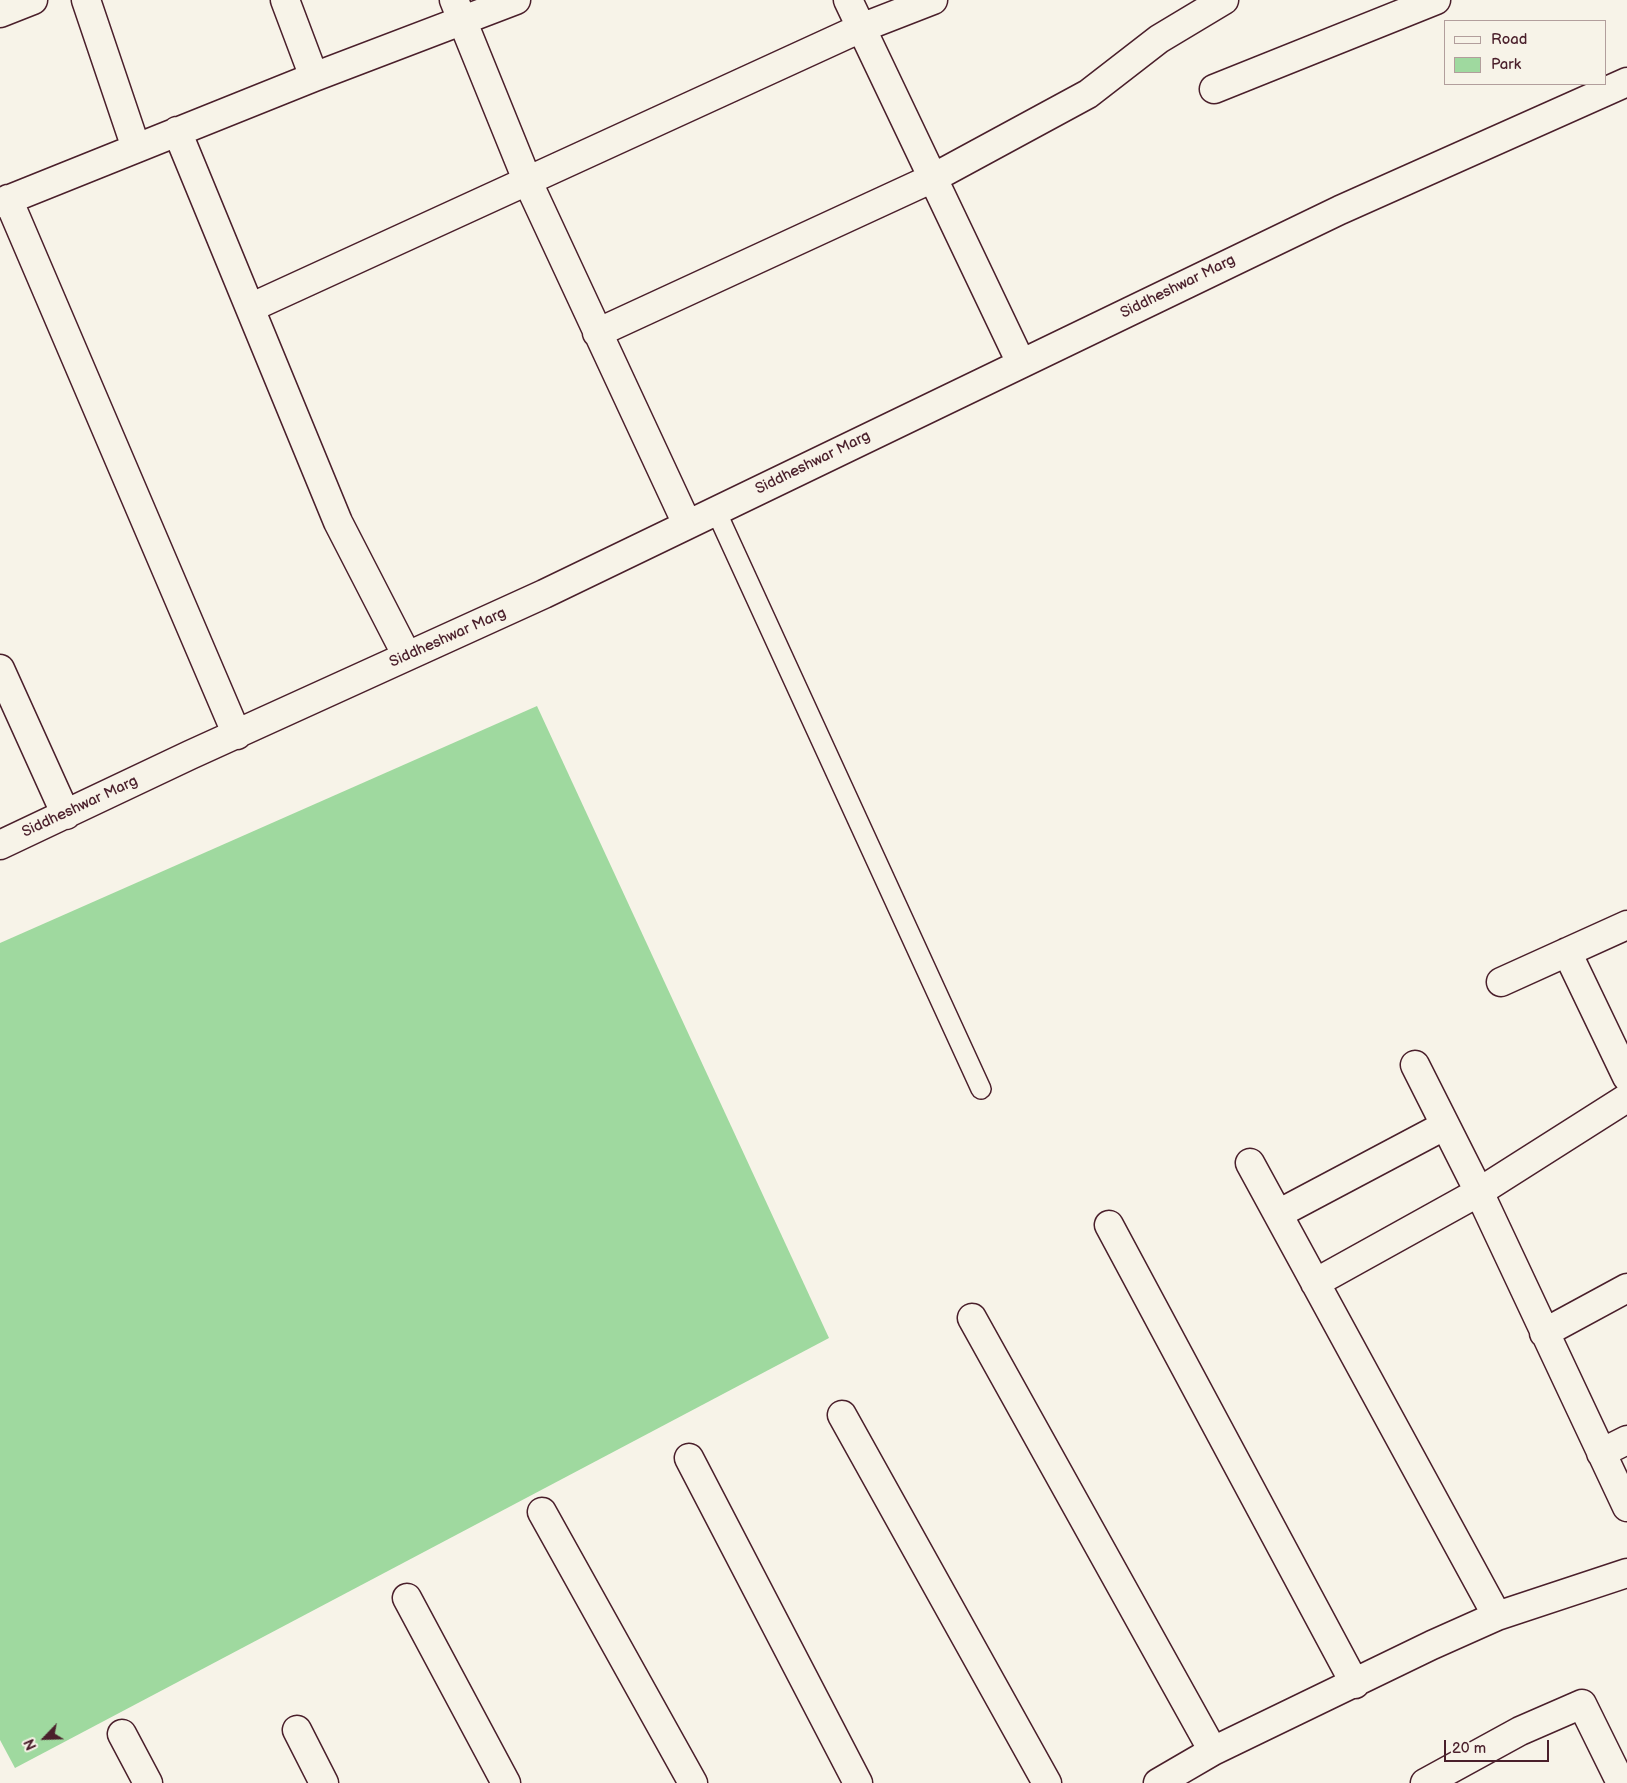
<!DOCTYPE html>
<style>
body{margin:0}
#map{position:relative;width:1627px;height:1783px;overflow:hidden;background:#f7f3e8;font-family:"Balsamiq Sans",sans-serif}
canvas{display:block}
.legend{position:absolute;left:1444px;top:20px;width:162px;height:65px;box-sizing:border-box;background:#f7f3e8;border:1px solid #b29e9c;margin:0;padding:6px 9px;list-style:none;font-size:15px;color:#4a1f2b}
.legend li{display:flex;align-items:center;gap:10px;height:25px}
.legend b{width:25px;border:1px solid #b29e9c}
.north{position:absolute;left:20px;top:1713px;width:50px;height:50px;-webkit-text-stroke:4px #f7f3e8;paint-order:stroke;rotate:246deg;font-size:14px;font-weight:700;line-height:20px;text-align:center;color:#4a1f2b}
.north::after{content:'';display:block;margin:auto;width:18px;height:22px;background:#4a1f2b;clip-path:polygon(50% 0,100% 100%,50% 72%,0 100%)}
.scale{position:absolute;left:1444px;top:1740px;width:105px;height:22px;box-sizing:border-box;border:2px solid #4a1f2b;border-top:0;padding-left:6px;font-size:15px;line-height:18px;white-space:nowrap;color:#4a1f2b;-webkit-text-stroke:4px #f7f3e8;paint-order:stroke}
</style>
<div id="map">
<canvas width="1627" height="1783"></canvas>
<ul class="legend">
<li><b style="height:6px;background:#f7f3e8"></b>Road</li>
<li><b style="height:14px;background:#9fd99f"></b>Park</li>
</ul>
<div class="north">N</div>
<div class="scale">20 m</div>
</div>
<script>
const context = document.querySelector('canvas').getContext('2d');
context.lineJoin = 'round';
function fillPath(path, color) {
  context.fillStyle = color;
  context.fill(path, 'evenodd');
}
function strokePath(path, color, width, dash) {
  context.strokeStyle = color;
  context.lineWidth = width;
  context.lineCap = dash ? 'butt' : 'round';
  context.setLineDash(dash || []);
  context.stroke(path);
}
function write(font, color, halo, rows, align = 'center') {
  context.font = font + ' "Balsamiq Sans",sans-serif';
  context.lineWidth = 5;
  context.setLineDash([]);
  context.textBaseline = 'middle';
  context.strokeStyle = halo;
  context.fillStyle = color;
  for (const [text, x, y, turn = 0] of rows) {
    context.save();
    context.translate(x, y);
    context.rotate((+turn || 0) * Math.PI / 180);
    context.textAlign = isNaN(turn) ? turn : align;
    if (halo) context.strokeText(text, 0, 0);
    context.fillText(text, 0, 0);
    context.restore();
  }
}
const green = new Path2D(`
 M537,706L829,1338L15,1768L0,1740V943Z`);
const lane = new Path2D(`
 M716,511L981,1089`);
const street = new Path2D(`
 M86,0L136,148
 M285,0L314,77
 M454,0L527,180L687,524
 M848,0L1021,363
 M0,13L33,0
 M1214,89L1436,0
 M177,131L338,522L407,656
 M8,199L237,735
 M0,203L314,77L516,0
 M250,308L861,28L933,0
 M597,333L933,178L1088,94L1159,39L1224,0
 M0,669L66,815
 M0,845L190,755L544,594L1340,210L1627,82
 M1567,952L1627,1077
 M1501,982L1627,925
 M1415,1065L1479,1192L1627,1507
 M1250,1163L1497,1616
 M1278,1214L1444,1126
 M1109,1225L1355,1684
 M1315,1283L1479,1192L1627,1098
 M972,1318L1213,1751
 M1544,1333L1627,1288
 M842,1415L1047,1783
 M1601,1453L1627,1440
 M689,1458L858,1783
 M542,1512L693,1783
 M407,1598L506,1783
 M297,1730L324,1783
 M122,1734L148,1783
 M1158,1783L1213,1751L1432,1645L1497,1616L1627,1573
 M1425,1783L1520,1731L1582,1704L1621,1783`);
const streetNames = [
 ["Siddheshwar Marg",1178,287,-26],
 ["Siddheshwar Marg",813,463,-26],
 ["Siddheshwar Marg",448,638,-24],
 ["Siddheshwar Marg",80,807,-25]
];
fillPath(green, '#9fd99f');
strokePath(lane, '#4a1f2b', 22);
strokePath(street, '#4a1f2b', 31);
strokePath(lane, '#f7f3e8', 19);
strokePath(street, '#f7f3e8', 28);
write('15px', '#4a1f2b', '#f7f3e8', streetNames);
</script>
